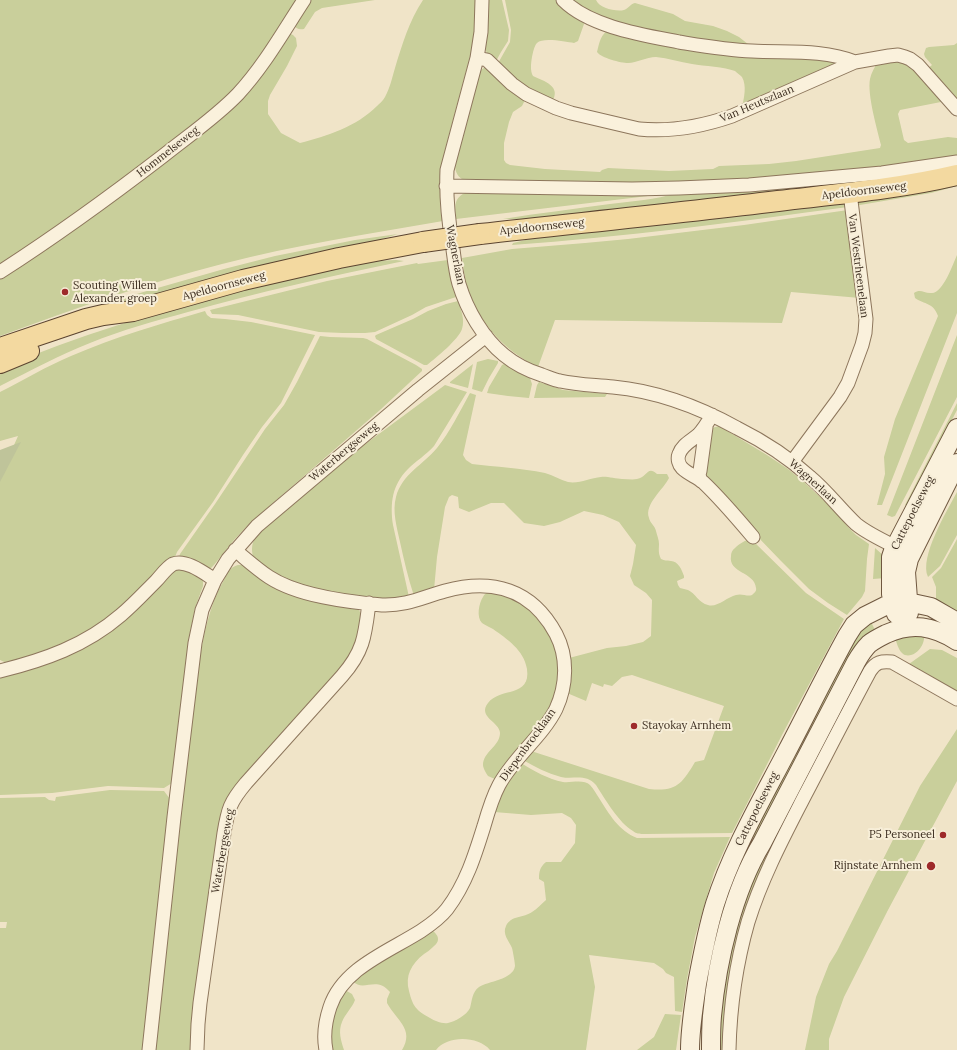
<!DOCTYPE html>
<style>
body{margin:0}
canvas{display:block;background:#f0e4c8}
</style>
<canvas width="957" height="1050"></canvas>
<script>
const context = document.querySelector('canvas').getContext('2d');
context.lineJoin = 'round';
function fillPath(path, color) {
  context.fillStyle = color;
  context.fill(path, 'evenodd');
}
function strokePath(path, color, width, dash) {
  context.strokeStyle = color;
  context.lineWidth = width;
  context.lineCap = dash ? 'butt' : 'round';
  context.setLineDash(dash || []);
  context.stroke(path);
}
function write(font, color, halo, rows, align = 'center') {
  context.font = font + ' Lora,serif';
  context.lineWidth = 4;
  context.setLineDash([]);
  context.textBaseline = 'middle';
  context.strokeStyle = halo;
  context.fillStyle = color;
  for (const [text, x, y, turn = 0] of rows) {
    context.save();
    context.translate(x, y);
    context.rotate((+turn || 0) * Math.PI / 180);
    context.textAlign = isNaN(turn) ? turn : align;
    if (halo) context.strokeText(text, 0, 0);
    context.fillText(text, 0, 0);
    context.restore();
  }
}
const green = new Path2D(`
 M0,0H298L245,78L216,107L148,161L45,234L0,265Z
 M310,0H375L322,8L315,12L304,29C299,30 297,29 293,25Z
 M423,0H477V3L473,45L446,146L440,171V201L441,215L443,221C369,234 295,245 222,264C147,283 74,309 0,336V278L196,138L289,33L293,35L296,38L297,46L287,66L270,95L268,101V114L281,133L300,143C327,136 356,127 377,106C379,104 383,101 385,97C390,88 392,78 395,68C402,45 409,21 423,0Z
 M487,0H502L509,30L508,41L501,52L495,63L487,54L485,47L488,16Z
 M505,0H558L583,19L584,24L578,41L574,43C566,42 543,37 537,43C534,46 533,53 532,57C531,63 530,71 533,76C544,81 562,86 552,102L528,91L497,65L510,42L511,30Z
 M568,0H596C599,8 616,12 624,10C629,8 630,4 635,3L673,14L685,21L713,26L727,31L739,37L753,48L728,47L610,22Z
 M610,29L785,55L839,62L742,107C744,98 747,86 742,77C740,75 737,73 735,71C725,67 704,66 692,64C680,62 668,58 656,57C646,57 637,63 628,63C621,63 601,58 597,52C600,41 600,35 610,29Z
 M957,43V103L927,69L932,65L925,57L924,54L926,48L929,47L954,45Z
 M878,61H907L946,101L900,110L898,114L904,140L908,143L948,137L957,138V157L882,169L691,183L468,182C460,179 456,175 455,167L481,70L485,67H488L525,100L522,106L513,112L509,122L504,143V160L506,163L510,165L545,169L600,172L602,170L608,168L669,171L713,169L719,166L769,164L796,161L880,148L881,145C877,129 867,94 870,79C871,73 875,67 878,61Z
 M928,174L547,219H503C539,213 575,209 610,204C633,201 655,200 677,193Z
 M957,184V186L931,193L854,206L853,201Z
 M467,192L649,194L648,196L456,219C455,206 453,198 467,192Z
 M848,202V207C736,222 624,237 512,245L513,243L547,235Z
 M848,210L860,298L791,292L782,323L555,320L538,367C502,350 474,317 465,279C464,272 463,265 462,258L512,249L585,243L628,239L744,225Z
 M398,234L369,243L0,341L119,299L224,269L275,256L355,240Z
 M957,255V313L882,505H877L885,474L884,457L895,419L938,316C933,302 925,305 915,298L914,293C921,288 924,294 932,293C943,293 953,264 957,255Z
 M396,260L404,261C331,276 259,292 188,312C155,321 122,330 90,343C59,355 30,371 0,386V369C77,335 157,312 239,291C290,278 342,262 396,260Z
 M448,260L451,281L456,297L426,307L412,315L375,332L365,333H343L319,332L238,315L212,314L210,310L327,281L417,263L418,264Z
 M458,301C461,310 465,319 462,329C458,340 437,357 427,365H424L376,339L375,336L376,335L413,319L428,311L446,304Z
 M205,311L207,315L211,318L225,319L251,322L315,335L281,403L262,427L243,455L213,502L177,552L173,562L93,632L11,665L0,660V477L18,436L0,441V392C24,380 47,366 71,356C115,337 160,324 205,311Z
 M957,335V397L895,516L892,517L887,515Z
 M320,336L330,337L363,338L367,339L416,365L422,369V371L380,410L250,523L234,540L214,565L211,568H207L178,560L180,554L215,504L265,429L284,405L297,382Z
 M488,359L498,361V363L489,378L482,392L472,389L477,362Z
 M473,364L468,388L450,383V382Z
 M504,364L530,378L532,384L529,398L508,396L487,393L489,387L502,365Z
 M539,382L563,390L607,394L605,397H602L534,398L537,385Z
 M445,385L467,392L434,446C426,455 416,461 408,469C392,485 390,503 393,525L409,597L384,600L334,593L302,586L270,572L253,557C251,548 252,543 256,536L360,448Z
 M470,393L476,395L463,455L466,460L472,464C496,467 521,468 545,473C553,475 560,480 568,482C579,484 590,478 601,477C606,476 616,479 622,479C627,479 633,480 637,479C647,478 647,465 657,474H667L669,478C664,489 644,504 649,518C650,523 655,526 656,531C657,535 659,540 659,544C659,549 658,553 661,559C665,561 666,560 671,561C678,561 682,570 684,576V578L677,581L678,585L680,588C683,589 685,589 688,590C695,593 699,603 708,605C717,608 727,597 736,595C742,593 747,597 752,595C754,593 757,591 756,588C755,572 728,573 731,556C731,553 732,550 735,548C739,544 745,540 751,539L806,593L844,619L783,733L732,833L645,834C641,834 636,834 633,831C619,823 605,799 596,785C585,773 574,780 561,777C547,773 535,767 523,760L531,751L649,789C676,792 682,784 695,762L704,760L724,706L632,675L622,677L612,686L604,684L603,687L592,683L586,701L567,693L569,658L607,648L626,646L643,642L651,636L652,600L646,593L634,585L630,576L633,564L636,545L619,522L603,515L584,511L560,522L544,526L524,523L504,503H491L469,512L459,508L458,497L452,495L449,497L445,507L437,557L434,590L414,596C408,578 404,560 400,542C397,528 392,511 396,497C402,474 423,465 437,448C450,432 460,411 470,393Z
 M957,403V410L910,502V507L905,505Z
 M719,426L767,455L788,469L804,482L835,511L848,527L856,535L869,544L867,559L865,591L862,597L847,615L828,603L809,589L781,561L755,534L705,478L712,428Z
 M957,492V535L940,566L928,577C919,557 947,511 957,492Z
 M957,539V617L936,603V587L932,577L941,568Z
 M875,548L884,556L886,578L873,579Z
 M238,565H244L356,607L359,610L363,618L351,660L238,788L194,1050H155L183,795L199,663C204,634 209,606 224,580C227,573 230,567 238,565Z
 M184,568L201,578L203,581V586L195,608L188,642L172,783L164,788L108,786L52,793L0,795V674L65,654L172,570Z
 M489,591L520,601L540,619L555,645L561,673L551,708L497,780L488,776C486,773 483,768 483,765C483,752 500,746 500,733C500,722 477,717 488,703C500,687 531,698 527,669C524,650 507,639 493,629C489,627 485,625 482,623C476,617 479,603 483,597C484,594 487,593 489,591Z
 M871,622L875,630L757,839L750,836L857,632Z
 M925,634C924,638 924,643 921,647C918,653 908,659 902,653C898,649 897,643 895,638Z
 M930,649L942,650L957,658V693L909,664Z
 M957,729V781L888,910L844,997L829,1039V1050H805L816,997L829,964L837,951L920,786Z
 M521,763C534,771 548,779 563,782C571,783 584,779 590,785C594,789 596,794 599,798C609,814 619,831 637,838L730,837L714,873L695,937L687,979L682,1012L675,1011L674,977L666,973L663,969L654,963L589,955L595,987L586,1050H490C478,1036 448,1035 436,1050H402C415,1029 396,1020 387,1003V999L390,992C376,975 363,993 353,981L358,976L432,930C435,933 438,935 438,939C438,943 435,945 433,947C430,950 427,952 424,954C411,964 405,976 409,991C413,1007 416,1010 430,1018C435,1021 442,1024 448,1023C454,1022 467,1015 470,1008C472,1001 472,992 479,987C488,981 513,980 515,966C515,963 513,952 512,948C509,941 502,934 506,926C511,915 524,918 532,912C537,909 541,904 546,900L544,882L539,879C539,871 540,867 546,862H561L575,843L576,825L571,818L562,813L531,815L494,812L504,787Z
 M110,790L164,791L170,799L143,1050H0V928H6L7,922H0V798L45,797L49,800L55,801L56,797Z
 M766,848L771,851L759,878L724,1050H718L722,994L732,943L745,898Z
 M345,990L352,994L355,1000C352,1008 345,1014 342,1022C338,1031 341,1041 344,1050H332L330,1030L334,1010Z
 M665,1014L681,1015L676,1050H637L654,1037Z`);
const cemetery = new Path2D(`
 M21,442L0,482V450Z`);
const street = new Path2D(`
 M482,0L481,32L477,58L447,170C446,194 448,218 452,242C454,256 455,270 459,284C467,310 483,338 504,355C515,364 529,371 542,375C548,377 554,380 560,381C578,385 595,385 613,387C656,391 699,407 737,428C763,441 788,457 810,477C827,491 840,509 856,524C868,534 888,543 902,550
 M563,0C590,27 643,35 679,42C704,46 727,50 752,51C786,53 823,49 855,62
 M477,58L487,60L512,84L526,94L556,108L571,113L639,129C669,132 703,126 732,116L855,62L889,56L898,55L905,57L910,59L918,65L957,109
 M446,186L632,189L679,188L749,185L882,173L957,162
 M0,272C56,236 111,196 163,156C188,136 216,117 238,94C264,66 283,32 304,0
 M712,415C708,422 704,429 698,435C691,441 682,445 679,454C677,459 679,465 682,468C688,474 697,477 703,482C721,499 737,518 753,537
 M792,462L840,397L848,383L862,345L865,333L866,319L850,193
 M701,481L699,475L700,471L706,427
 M235,550C246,559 257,569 269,577C298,596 347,602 382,605C406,606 423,597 445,591C492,578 532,589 556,634C568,657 567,685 556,709C542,737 514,757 499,785C492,798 488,812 484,826C475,855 466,884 447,909C440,918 430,925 421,931C388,952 343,968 330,1007C325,1022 323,1035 326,1050
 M0,671C44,660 85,646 121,615C133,605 144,593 156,581C161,576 166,568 173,564C186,559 204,573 215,580
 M149,1050L174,817L195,643L202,610L215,580L228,559L257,526L418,390L486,336
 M197,1050L198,1024L200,1003L224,833C228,809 230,802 246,783L342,676C364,651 365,635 369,603
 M729,1050C730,1006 736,964 748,922C762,877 784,836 805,795C827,753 848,712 870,671C876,662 881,661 892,662L957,699`);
const secondary = new Path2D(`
 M909,613L906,572L909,559L957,463
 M896,614L891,594V557L893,551L957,428
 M690,1050C690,1028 694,1006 697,984C702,957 707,930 715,904C732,851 761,801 787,751C807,713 826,674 847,636L854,625L865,616L885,606L900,602H908L931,607L957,622
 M711,1050C711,1039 711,1027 712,1016C717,961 733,891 762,843L856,662C860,655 864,649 869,644C874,640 880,637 886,634C912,622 933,626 957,641`);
const primary = new Path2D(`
 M480,234C579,223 679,213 778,201C838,194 898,189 957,175
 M0,348L86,319L103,315L133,311L243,280L339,258L423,242
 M0,363L29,351`);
const primaryBridge = new Path2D(`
 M423,242L480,234`);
const markers = [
 [65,292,4,"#9e2a2b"],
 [634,726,4,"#9e2a2b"],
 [943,835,4,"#9e2a2b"],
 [931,866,5,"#9e2a2b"]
];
const streetNames = [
 ["Van Heutszlaan",757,104,-23],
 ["Hommelseweg",168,152,-38],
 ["Apeldoornseweg",864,191,-7],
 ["Apeldoornseweg",542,227,-6],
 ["Wagnerlaan",455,255,79],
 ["Van Westrheenelaan",858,266,83],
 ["Apeldoornseweg",224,286,-15],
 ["Waterbergseweg",344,452,-40],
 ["Wagnerlaan",813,482,42],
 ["Cattepoelseweg",913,513,-63],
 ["Diepenbrocklaan",528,745,-54],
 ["Cattepoelseweg",757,809,-63],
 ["Waterbergseweg",223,851,-80]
];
const poiNames = [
 ["Scouting Willem",73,286],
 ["Alexander groep",73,299],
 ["Stayokay Arnhem",642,726],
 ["P5 Personeel",935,835,"right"],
 ["Rijnstate Arnhem",922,866,"right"]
];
fillPath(green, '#c9cf9b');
fillPath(cemetery, '#bfc49a');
strokePath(street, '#8d765c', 15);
strokePath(secondary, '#6f573f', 20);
strokePath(primary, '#5b4430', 22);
strokePath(street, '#faf1dc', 13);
strokePath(secondary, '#faf1dc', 18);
strokePath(primary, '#f3d9a0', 20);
strokePath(primaryBridge, '#5b4430', 22, []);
strokePath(primaryBridge, '#f3d9a0', 20);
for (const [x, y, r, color] of markers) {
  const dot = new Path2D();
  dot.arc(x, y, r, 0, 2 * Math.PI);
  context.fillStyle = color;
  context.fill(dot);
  strokePath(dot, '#f7eed8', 1.5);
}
write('11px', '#3d2e20', '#f7eed8', streetNames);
write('11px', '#3d2e20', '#f7eed8', poiNames, 'left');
</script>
